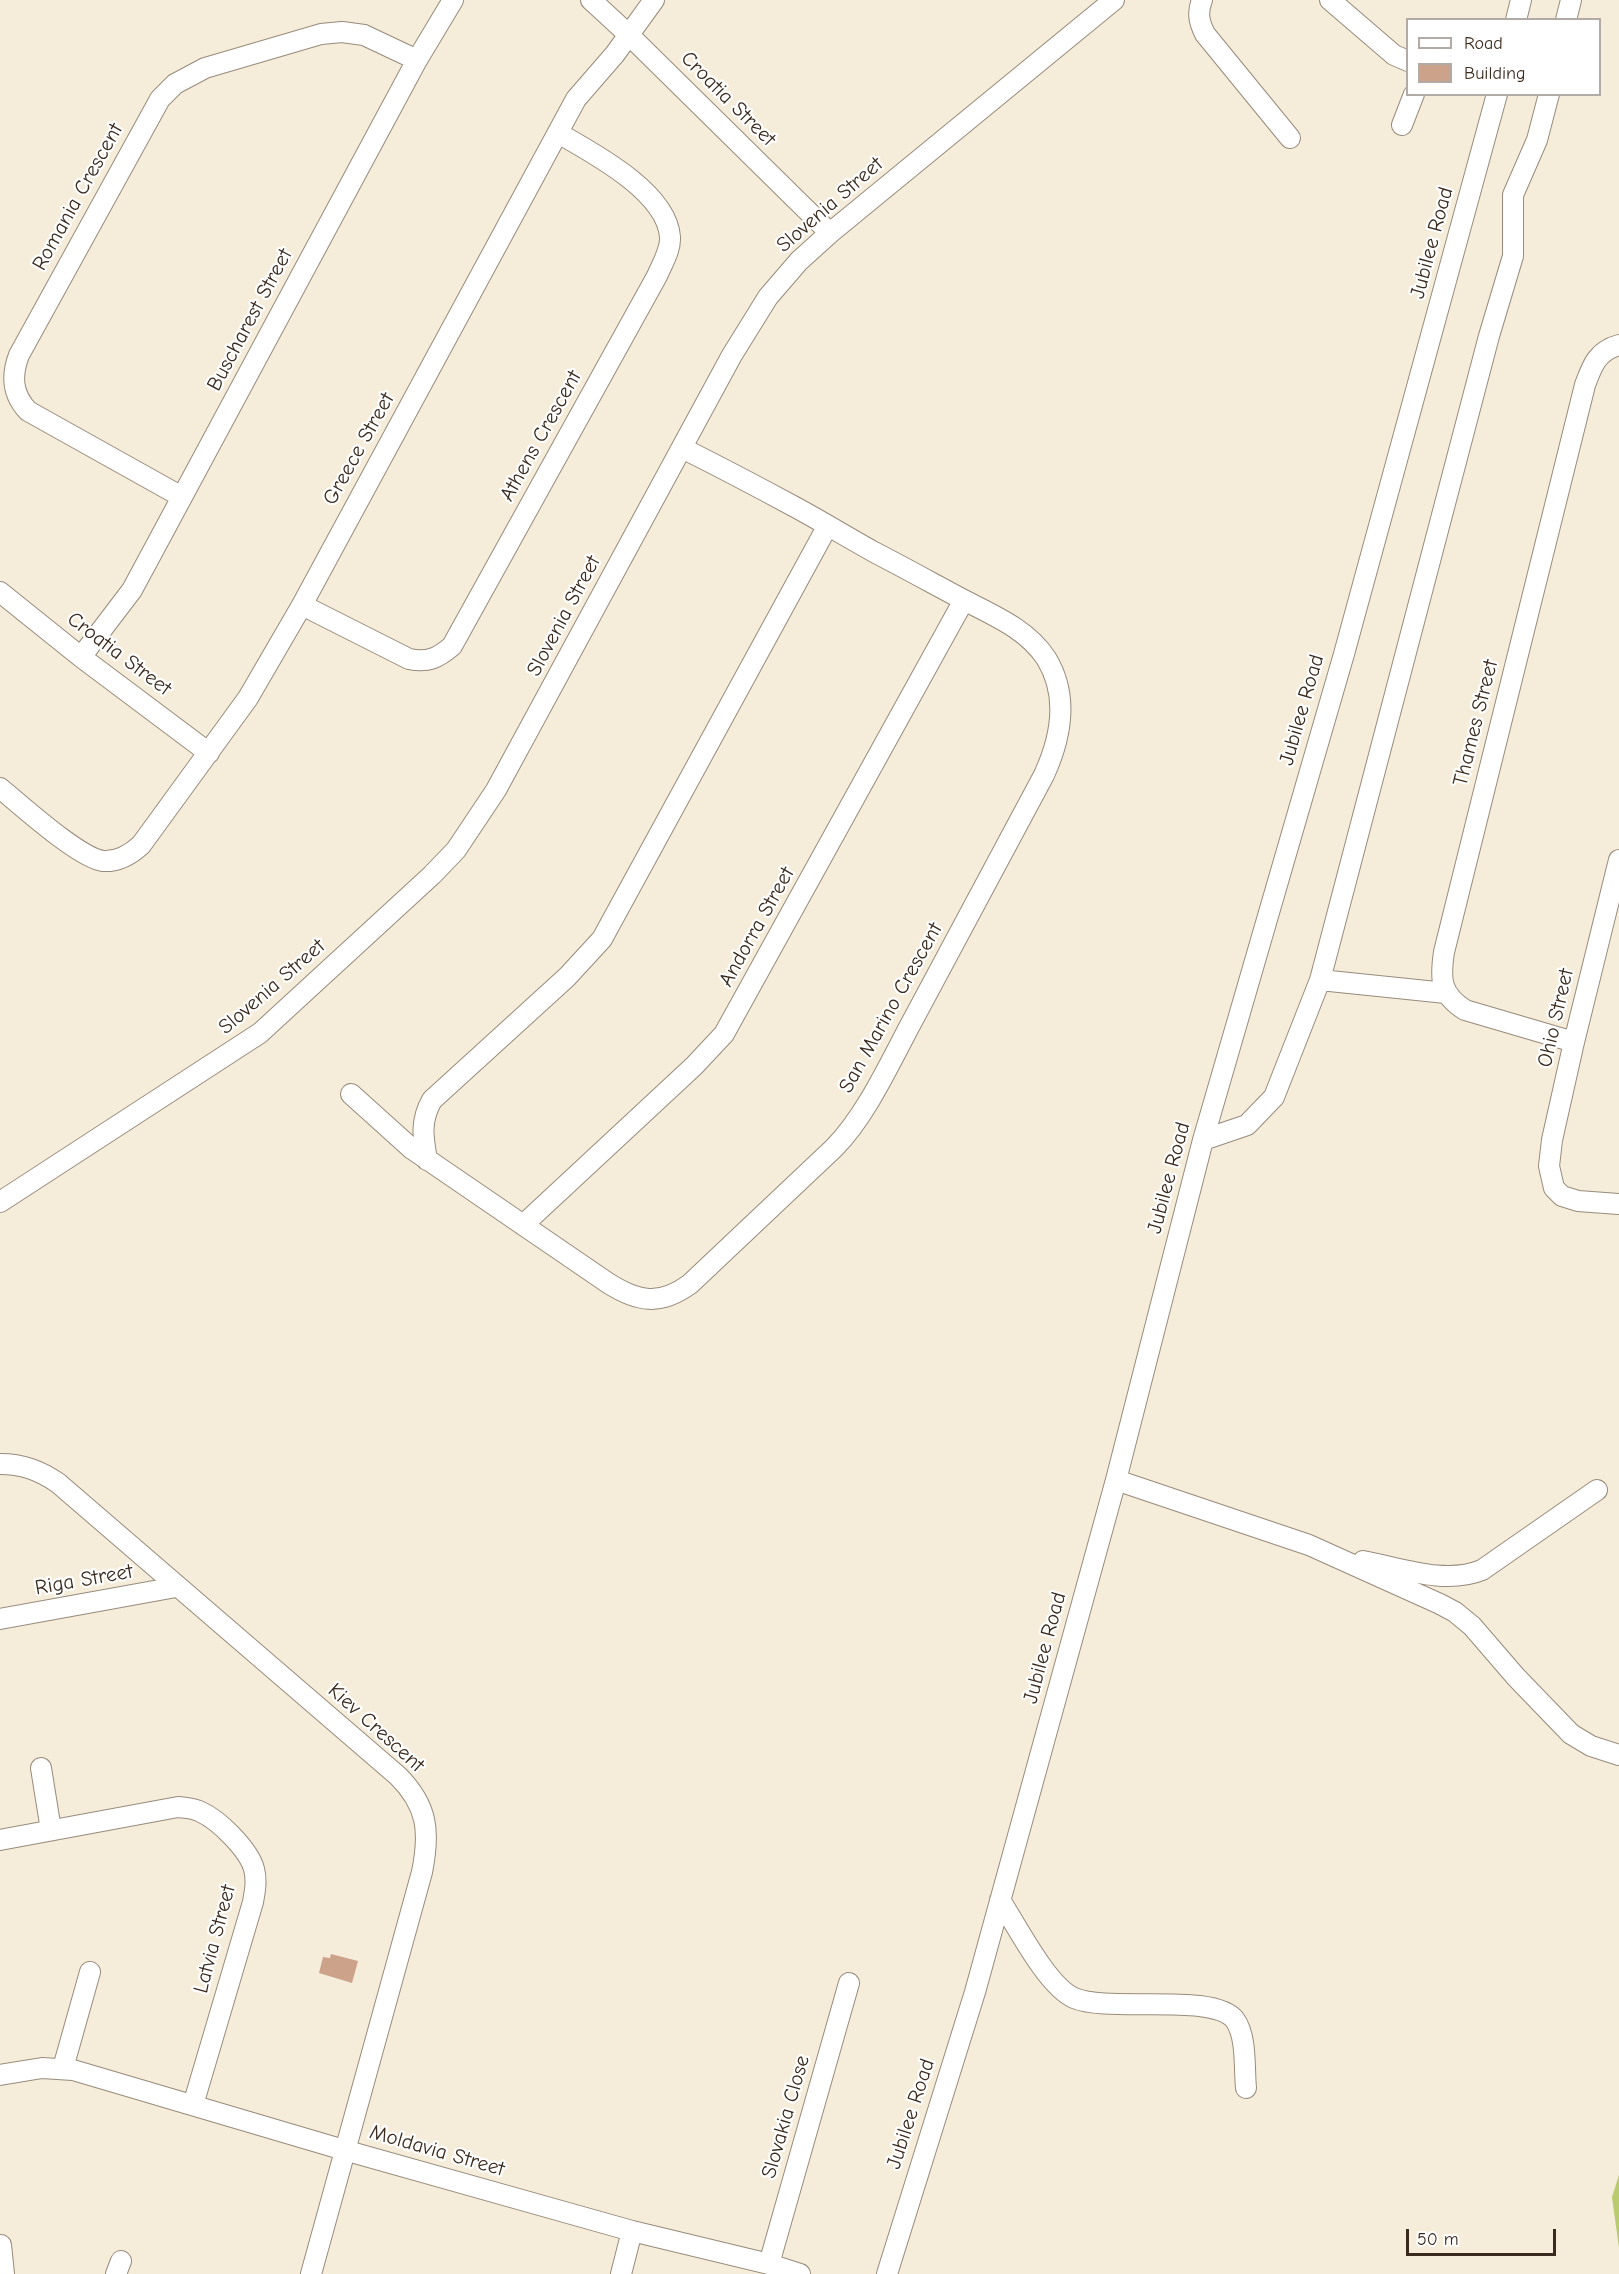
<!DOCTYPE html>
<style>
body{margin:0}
#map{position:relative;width:1619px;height:2274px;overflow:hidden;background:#f5ecd9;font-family:"Comic Neue",sans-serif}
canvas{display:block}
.legend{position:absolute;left:1406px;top:18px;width:195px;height:78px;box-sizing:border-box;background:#fff;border:2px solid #b1aaa5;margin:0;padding:8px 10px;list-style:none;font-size:18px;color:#3b2a1e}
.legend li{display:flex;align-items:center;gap:12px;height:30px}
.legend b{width:30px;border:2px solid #b1aaa5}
.scale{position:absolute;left:1406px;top:2229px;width:150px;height:27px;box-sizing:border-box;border:3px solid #3b2a1e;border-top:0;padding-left:8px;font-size:18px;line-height:21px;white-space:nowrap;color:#3b2a1e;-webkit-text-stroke:4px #fff;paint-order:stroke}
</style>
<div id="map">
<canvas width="1619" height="2274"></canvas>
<ul class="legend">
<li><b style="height:8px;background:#fff"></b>Road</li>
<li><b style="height:16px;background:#cda28b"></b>Building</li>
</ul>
<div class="scale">50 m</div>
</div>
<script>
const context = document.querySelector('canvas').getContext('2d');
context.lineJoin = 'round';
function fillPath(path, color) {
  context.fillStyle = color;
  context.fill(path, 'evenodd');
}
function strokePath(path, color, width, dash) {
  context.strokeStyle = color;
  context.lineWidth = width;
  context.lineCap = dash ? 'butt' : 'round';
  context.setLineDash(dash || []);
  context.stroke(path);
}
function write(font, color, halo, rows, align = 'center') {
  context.font = font + ' "Comic Neue",sans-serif';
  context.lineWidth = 4.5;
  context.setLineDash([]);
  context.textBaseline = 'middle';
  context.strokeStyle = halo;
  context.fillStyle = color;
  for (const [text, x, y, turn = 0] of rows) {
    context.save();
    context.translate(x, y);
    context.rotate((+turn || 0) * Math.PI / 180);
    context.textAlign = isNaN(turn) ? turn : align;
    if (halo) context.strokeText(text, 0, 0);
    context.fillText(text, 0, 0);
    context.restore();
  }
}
const green = new Path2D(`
 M1619,2175V2248L1612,2197Z`);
const building = new Path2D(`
 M331,1954L358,1961L352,1983L319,1973L323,1957L330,1958Z`);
const minor = new Path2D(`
 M591,0L629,35L830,233
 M1202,0C1197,13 1199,22 1205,34L1290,138
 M1330,0L1394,55L1408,61
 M1516,20L1521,0
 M1566,20L1571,0
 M1402,125L1414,94
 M182,497L28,411C12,394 11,376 19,355L160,99L175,84L205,68L321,34L342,32L364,35L417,60
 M0,592L81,657L209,753
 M302,605L409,659C428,663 438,658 452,646L657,276C662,264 671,250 670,237C667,192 593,153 558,133
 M81,657L132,590L417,60L453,0
 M0,788C21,805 79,858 103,861C118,862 130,855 141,845L248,698L302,605L576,99L615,54L654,0
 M1619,860L1574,1042L1552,1140L1549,1166L1554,1188L1562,1196L1578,1201L1619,1204
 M1320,980L1446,993
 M1574,1042L1465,1010C1440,994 1440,979 1444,952L1585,385C1592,366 1597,351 1619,345
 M351,1094L412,1149L608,1283C638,1302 660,1306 690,1284L834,1148C867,1115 892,1058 915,1016C958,936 1001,856 1044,775C1061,738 1069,695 1046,658C1026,628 992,615 962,599C932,583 903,567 874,552C847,537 821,521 795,507C758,487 720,467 682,448
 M1203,1140L1247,1125L1274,1097L1320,980L1489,336L1513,256V195L1537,140L1549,94
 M427,1160C423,1137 420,1121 432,1100L567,977L602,939L827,527
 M0,1202L260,1033L432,875L456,850L496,790L732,355L768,297L799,261L830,233L1114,0
 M523,1225L694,1066L724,1034L964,600
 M0,1464C22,1464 39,1470 58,1483L398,1776C428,1806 430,1832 422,1872L311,2274
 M1116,1480L1309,1545L1440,1604L1455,1612L1472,1626L1516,1677L1571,1734L1591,1746L1619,1755
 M1363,1561C1401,1568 1445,1585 1482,1570L1597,1490
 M0,1619L176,1587
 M41,1768L51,1830
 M0,1840L178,1807C186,1808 194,1808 201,1812C219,1820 249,1850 254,1869C257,1880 255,1891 253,1902L193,2105
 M1000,1900C1017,1926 1047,1986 1074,1998C1109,2013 1214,1992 1235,2020C1247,2037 1244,2068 1246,2088
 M63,2068L90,1972
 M0,2075L42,2068L73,2070L344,2150L632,2231L769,2264L800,2274
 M1,2245L4,2274
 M769,2264L849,1983
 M116,2274L121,2261
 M621,2274L632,2231
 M887,2274L975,1992L1116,1480L1203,1140L1344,654L1497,94`);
const streetNames = [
 ["Croatia Street",728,99,45],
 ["Romania Crescent",78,197,-61],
 ["Slovenia Street",830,205,-41],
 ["Jubilee Road",1432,243,-75],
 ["Buscharest Street",250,320,-62],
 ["Athens Crescent",541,436,-61],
 ["Greece Street",359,449,-61],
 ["Slovenia Street",564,616,-62],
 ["Croatia Street",119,654,37],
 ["Jubilee Road",1302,710,-74],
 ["Thames Street",1476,723,-76],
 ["Andorra Street",757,927,-61],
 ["Slovenia Street",272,987,-41],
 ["San Marino Crescent",891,1008,-61],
 ["Ohio Street",1556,1018,-77],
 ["Jubilee Road",1169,1178,-75],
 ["Riga Street",84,1580,-10],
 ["Jubilee Road",1045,1648,-75],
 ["Kiev Crescent",376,1728,42],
 ["Latvia Street",215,1939,-75],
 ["Jubilee Road",911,2114,-72],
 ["Slovakia Close",786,2117,-74],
 ["Moldavia Street",437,2151,16]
];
fillPath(green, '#b9cb6e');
fillPath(building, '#cda28b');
strokePath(minor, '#988b7c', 22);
strokePath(minor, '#fff', 20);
write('21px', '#3b2a1e', '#fff', streetNames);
</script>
